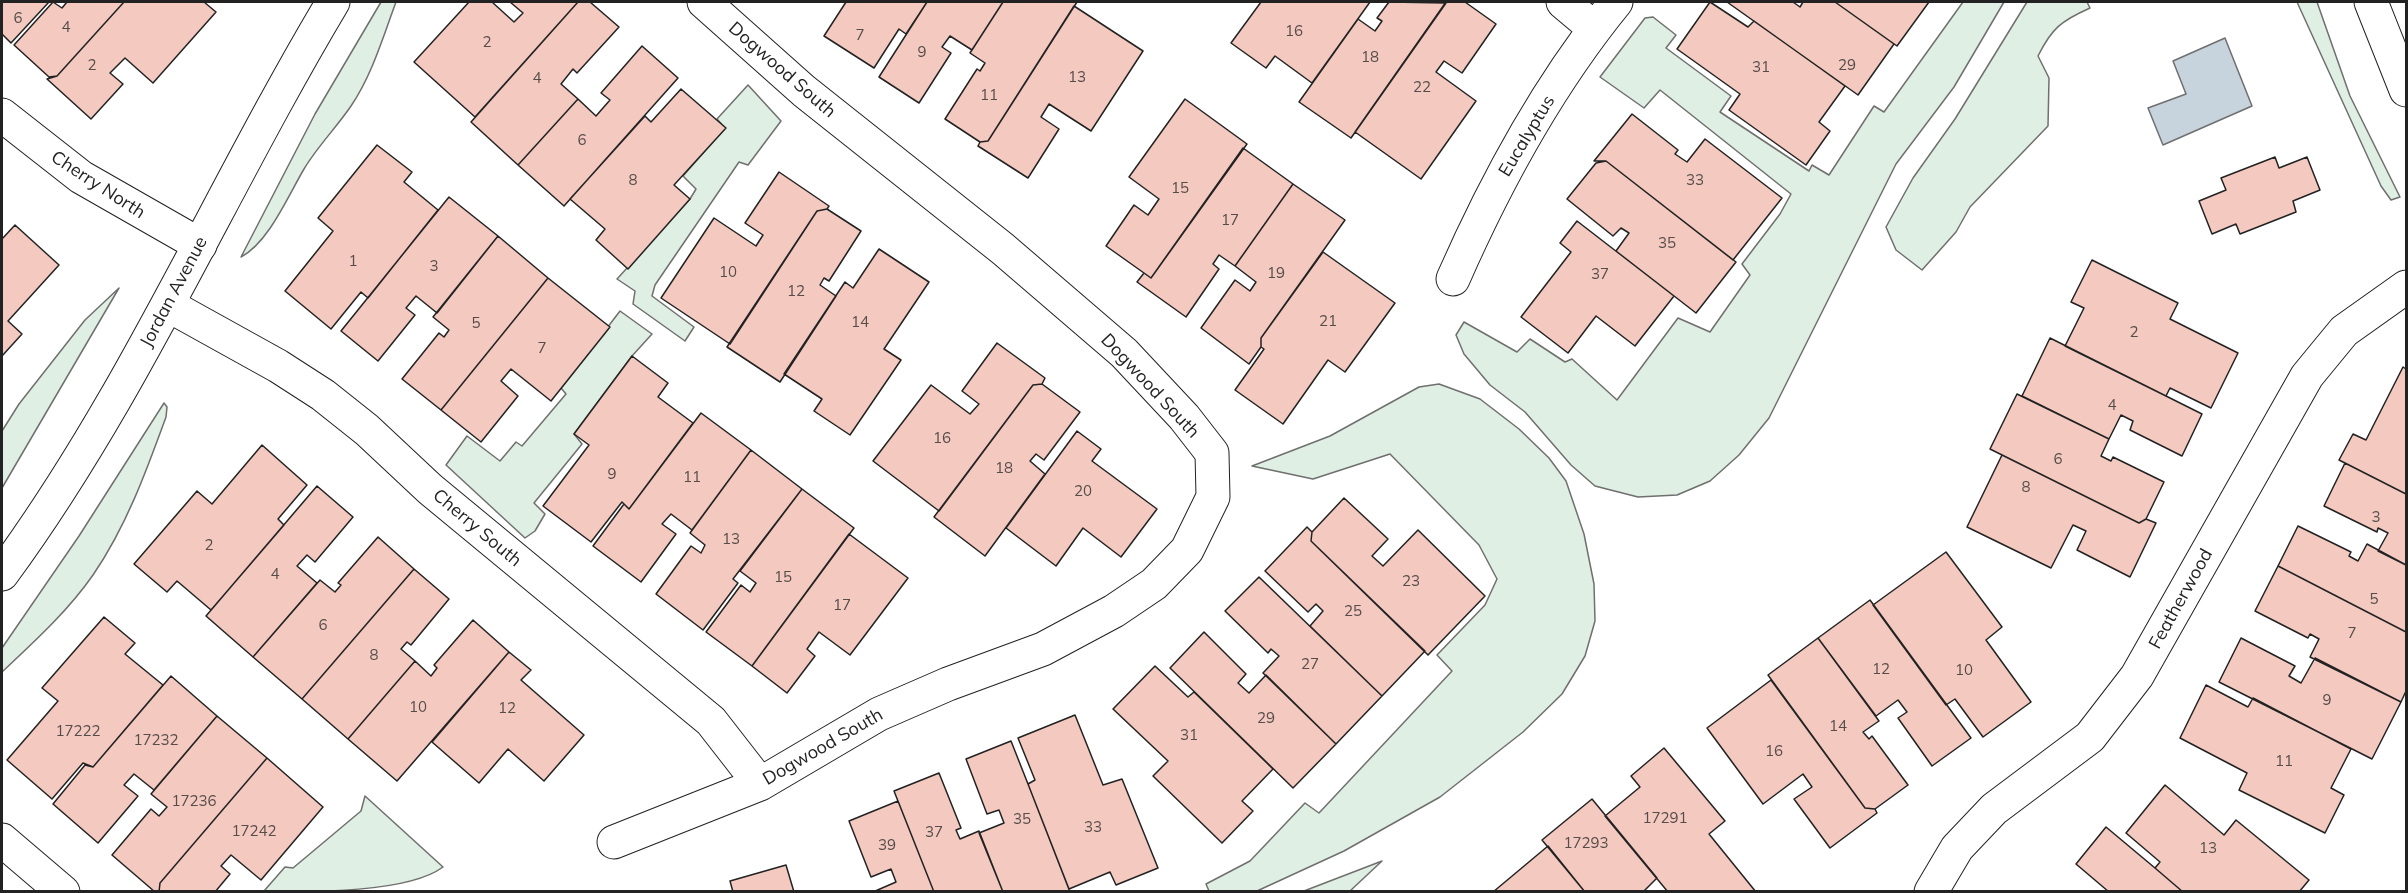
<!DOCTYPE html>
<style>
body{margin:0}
#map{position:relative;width:2408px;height:893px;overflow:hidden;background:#fff;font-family:Mulish,sans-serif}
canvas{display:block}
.frame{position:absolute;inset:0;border:3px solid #222;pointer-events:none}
</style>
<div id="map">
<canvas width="2408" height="893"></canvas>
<div class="frame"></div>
</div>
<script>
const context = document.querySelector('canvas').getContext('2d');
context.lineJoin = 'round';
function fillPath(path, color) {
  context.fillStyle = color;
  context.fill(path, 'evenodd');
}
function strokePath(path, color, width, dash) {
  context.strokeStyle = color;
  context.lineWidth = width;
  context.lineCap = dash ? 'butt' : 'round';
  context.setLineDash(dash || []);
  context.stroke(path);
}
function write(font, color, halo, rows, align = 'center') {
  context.font = font + ' Mulish,sans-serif';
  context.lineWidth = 4.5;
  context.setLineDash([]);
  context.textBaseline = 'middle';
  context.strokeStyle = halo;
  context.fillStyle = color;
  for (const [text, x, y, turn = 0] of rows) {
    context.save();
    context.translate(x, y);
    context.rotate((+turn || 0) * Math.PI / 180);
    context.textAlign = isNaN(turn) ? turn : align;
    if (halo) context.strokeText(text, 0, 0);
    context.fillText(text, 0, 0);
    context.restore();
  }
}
const green = new Path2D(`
 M381,2H396C383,37 372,75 351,106C336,128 317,147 304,169C288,196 269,242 241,257L315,114Z
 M1963,2H2004L1954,87L1896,164L1769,418L1739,455L1710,481L1677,495L1638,497L1595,486L1571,465L1525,412L1490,385L1464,354L1456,335L1464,322L1517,352L1530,339L1565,362L1572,359L1617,400L1678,318L1710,332L1750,275L1742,264L1780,214L1791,194L1660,90L1644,108L1600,77L1645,18L1653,17L1676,35L1666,48L1731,96L1720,112L1809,171L1812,165L1829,175L1874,106L1884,112Z
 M2027,2H2087L2090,8C2061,21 2052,28 2038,56L2049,78L2048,126L1970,207L1956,232L1922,270L1896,250L1886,227L1913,178L1955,119Z
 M2297,2H2317L2350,96L2400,197L2391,200L2381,186Z
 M748,85L781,121L748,165L739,162L655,285L652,296L694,327L685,341L633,304L635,291L617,279L690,199L696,189L683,176L725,128L717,119Z
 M119,288L2,488V431L19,404L85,320Z
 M620,311L652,334L632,356L574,434L582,444L534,503L545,514L535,531L525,538L446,465L467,436L500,461L516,442L522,446L566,394L561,388Z
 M1439,384L1480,399L1519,429L1549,458L1566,481L1584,534L1594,584L1595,621L1585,656L1562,694L1523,732L1440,797L1344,851L1257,891H1209L1206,884L1250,861L1305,803L1319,813L1452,671L1437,655L1485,605L1497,579L1479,545L1390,454L1313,479L1252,466L1330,436L1419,387Z
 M164,403L167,407L166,417C146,472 126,527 93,575C68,611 34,642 2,672V648L79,536Z
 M365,796L443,867C408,893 313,892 264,891L285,867L293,868L361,811Z
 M1382,861L1350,891H1304Z`);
const water = new Path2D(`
 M2225,38L2252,106L2163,145L2148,108L2186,94L2173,61Z`);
const building = new Path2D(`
 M2,2H49L11,43L2,34Z
 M53,2L62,8L67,2H124L57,76L49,77L14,45Z
 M124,2H204L216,12L153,83L125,58L110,73L123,84L91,119L47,79L57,76Z
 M469,2H492L514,22L523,13L510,2H578L475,117L414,62Z
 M578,2H590L619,27L577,73L573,69L561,84L578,99L518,165L471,122Z
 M846,2H927L906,34L899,29L874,68L824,36Z
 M927,2H1003L972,50L950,36L942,47L951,53L919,103L879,77Z
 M1003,2H1077L988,141L980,142L945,119L977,69L980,71L985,63L970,53Z
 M1261,2H1370L1312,83L1275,56L1266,68L1231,43Z
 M1389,2L1446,3L1351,138L1299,102L1358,19L1375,31L1382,21L1377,18Z
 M1446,2H1465L1496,24L1462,73L1444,61L1436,72L1476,101L1421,179L1355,132Z
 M1710,2L1748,27L1754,21L1845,86L1819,122L1830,131L1806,165L1729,110L1740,94L1677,49Z
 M1727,2H1793L1800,7L1803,2H1835L1894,44L1858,95Z
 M1835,2H1929L1897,46Z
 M1074,6L1143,51L1091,131L1049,104L1041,117L1059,129L1028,178L978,146L980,142L988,141Z
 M642,46L678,78L564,206L518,165L578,99L596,116L610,100L601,93Z
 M681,89L726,128L674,185L690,199L628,269L596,240L605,229L570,199L645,116L651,122Z
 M1185,99L1247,144L1151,278L1106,246L1134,205L1148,215L1159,199L1129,177Z
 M1632,114L1678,150L1675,154L1687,162L1705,139L1782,198L1733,260L1606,161H1594Z
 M377,145L412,172L404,182L438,210L368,298L361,292L331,329L285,291L333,231L318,218Z
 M1243,148L1293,184L1235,266L1219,255L1213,264L1219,269L1186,317L1137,282L1144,273L1151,278Z
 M2275,157L2279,168L2307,157L2320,190L2293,201L2296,212L2240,234L2236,224L2212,234L2199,201L2226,190L2221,178Z
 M1606,161L1736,262L1696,313L1616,251L1629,233L1621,228L1613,236L1567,199L1596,163Z
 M779,172L829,206L827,209L817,211L730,344L661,298L714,218L756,246L763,235L745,223Z
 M1293,184L1345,220L1261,338V347L1249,364L1201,328L1235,280L1250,291L1256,282L1235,266Z
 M449,197L498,236L437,313L416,296L406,308L415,315L378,361L341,331Z
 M827,209L861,231L829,281L824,278L820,285L836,296L780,382L727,347L817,211Z
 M1577,221L1674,296L1635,346L1596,316L1568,353L1521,317L1571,252L1560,243Z
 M15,225L59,265L8,321L22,334L2,356V239Z
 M498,236L548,278L441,410L402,379L439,333L444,337L449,330L433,317Z
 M879,249L929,282L884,349L901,360L850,435L814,411L822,399L784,374L845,282L853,288Z
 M1323,252L1395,303L1345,372L1328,360L1283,424L1235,390L1264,349L1261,347V338Z
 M2092,260L2178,303L2170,319L2238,353L2211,408L2170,388L2166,396L2065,346L2084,308L2071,302Z
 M548,278L610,327L551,401L511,369L501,381L518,396L481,442L441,410Z
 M2050,338L2202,414L2182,456L2130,430L2133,421L2121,415L2109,439L2022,396Z
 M997,343L1045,378L1042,384L1033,385L939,511L873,461L931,385L970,414L979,404L962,391Z
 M632,356L668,383L658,397L693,423L629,509L622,502L591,542L543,506L589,445L574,434Z
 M2403,367L2406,369V494L2339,460L2353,434L2366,440Z
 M1042,384L1080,412L1044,460L1036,454L1030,461L1045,474L985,556L934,517L1033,385Z
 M2017,394L2109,439L2101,456L2111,461L2113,457L2164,482L2146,519L2139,523L1990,449Z
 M701,413L751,450L692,530L671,514L662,524L676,534L641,582L593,546L624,504L629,509Z
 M1077,431L1101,449L1092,461L1157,509L1121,557L1083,528L1056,566L1006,528Z
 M262,445L307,485L278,519L284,525L211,610L177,581L167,592L134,564L197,491L212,504Z
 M751,450L802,489L733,579L738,583L703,630L656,594L691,546L701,553L705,545L690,533Z
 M2002,455L2139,523L2146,519L2156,523L2130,577L2077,550L2086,531L2073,525L2051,568L1967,527Z
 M2345,463L2406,494V565L2378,551L2388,533L2378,528L2377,532L2324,506Z
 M317,486L353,517L315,562L307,555L297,566L317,583L253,657L206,616Z
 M802,489L854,528L752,666L706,632L741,585L750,592L756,583L740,571Z
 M1344,498L1388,539L1372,556L1383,566L1418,530L1485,596L1428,655L1311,541L1312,532Z
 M2298,526L2351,552L2349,556L2358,561L2367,544L2406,565V632L2278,566Z
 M1307,527L1312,532L1311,541L1425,651L1382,696L1310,626L1323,611L1316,604L1308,612L1265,571Z
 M849,534L908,578L850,655L819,632L807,649L815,656L787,693L752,666Z
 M378,537L414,569L302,699L253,657L320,580L335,592L341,585L338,583Z
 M1946,552L2002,627L1986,640L2031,702L1983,737L1955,699L1946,705L1873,605Z
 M2278,566L2406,632V691L2401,702L2310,657L2319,639L2310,634L2308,638L2255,611Z
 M414,569L449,599L411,645L407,642L401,649L415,661L348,739L302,699Z
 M1259,577L1382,696L1336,744L1263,673L1279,656L1271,649L1268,653L1225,611Z
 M1870,600L1971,738L1932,766L1898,718L1907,712L1898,700L1876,716L1818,638Z
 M104,617L135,643L125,654L163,685L93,767L83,763L52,799L7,760L58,701L42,688Z
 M473,620L509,652L397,781L348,739L415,661L431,676L437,668L434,665Z
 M1204,632L1246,674L1238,683L1249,693L1266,675L1336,744L1293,788L1170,668Z
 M1818,638L1879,721L1863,732L1869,739L1872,736L1908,785L1875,809L1865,808L1768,675Z
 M2241,638L2295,666L2289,676L2301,683L2315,658L2401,702L2372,759L2219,682Z
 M509,652L531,670L521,680L584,735L544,781L508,749L479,783L432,742Z
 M1155,666L1188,697L1194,692L1273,769L1242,801L1253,811L1222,843L1153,776L1168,761L1113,709Z
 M171,676L217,716L154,790L134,774L124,785L138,796L98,843L53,804L85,765L93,767Z
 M1771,680L1865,808L1875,809L1877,813L1830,848L1794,799L1812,787L1803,774L1763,804L1707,728Z
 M2206,685L2248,707L2253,698L2351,749L2331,788L2344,795L2325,833L2239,790L2247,773L2180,738Z
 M1075,715L1103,785L1122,779L1158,868L1116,885L1110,872L1069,889L1028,784L1035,780L1018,738Z
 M217,716L267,758L160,883L159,892H155L112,855L151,809L159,816L167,807L151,794Z
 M1011,741L1028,784L1070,892H1003L979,833L1004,823L999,810L987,814L966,759Z
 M1664,748L1725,821L1709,834L1756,892H1668L1605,816L1640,787L1631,776Z
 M267,758L323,807L261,880L231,855L221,866L230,874L215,892H159L160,883Z
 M939,773L961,828L956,830L960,839L979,831L1003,892H934L894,791Z
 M2165,785L2224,835L2236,820L2309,880L2299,892H2183L2155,868L2160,862L2126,833Z
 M1592,799L1657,878L1643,892H1585L1542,840Z
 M898,801L934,892H873L896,882L891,869L871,877L849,821Z
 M2106,827L2155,868L2183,892H2109L2076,864Z
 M1548,846L1585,892H1493Z
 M786,865L794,892H733L730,881Z`);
const minor = new Path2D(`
 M1563,2L1594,28
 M2,115L81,177L200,245
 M1453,279C1496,181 1549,84 1616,2
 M168,305L278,366L323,395L367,430L430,489L711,721L760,784
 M2,840L63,892
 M614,842L760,784L879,714L948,684L1043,649L1114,611L1154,584L1187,550L1213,497L1212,453L1184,417L1124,353L1003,249L804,91L704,2
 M1931,892L1957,848L1994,809L2090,737L2137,676L2307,376L2344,331L2406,287`);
const tertiary = new Path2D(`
 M2371,2L2406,90
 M2,574C133,396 220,191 333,2`);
const numberNames = [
 ["6",18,18],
 ["4",66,27],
 ["16",1294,31],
 ["7",860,35],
 ["2",487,42],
 ["9",922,52],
 ["18",1370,57],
 ["2",92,65],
 ["29",1847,65],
 ["31",1761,67],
 ["13",1077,77],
 ["4",537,78],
 ["22",1422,87],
 ["11",989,95],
 ["6",582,140],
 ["8",633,180],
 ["33",1695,180],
 ["15",1180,188],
 ["17",1230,220],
 ["35",1667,243],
 ["1",353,261],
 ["3",434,266],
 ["10",728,272],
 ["19",1276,273],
 ["37",1600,274],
 ["12",796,291],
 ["21",1328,321],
 ["14",860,322],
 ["5",476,323],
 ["2",2134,332],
 ["7",542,348],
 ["4",2112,405],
 ["16",942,438],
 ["6",2058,459],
 ["18",1004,468],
 ["9",612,474],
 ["11",692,477],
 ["8",2026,487],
 ["20",1083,491],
 ["3",2376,517],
 ["13",731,539],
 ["2",209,545],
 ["4",275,574],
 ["15",783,577],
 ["23",1411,581],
 ["5",2374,599],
 ["17",842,605],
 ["25",1353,611],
 ["6",323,625],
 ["7",2352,633],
 ["8",374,655],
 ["27",1310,664],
 ["12",1881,669],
 ["10",1964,670],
 ["9",2327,700],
 ["10",418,707],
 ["12",507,708],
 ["29",1266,718],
 ["14",1838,726],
 ["17222",78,731],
 ["31",1189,735],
 ["17232",156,740],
 ["16",1774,751],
 ["11",2284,761],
 ["17236",194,801],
 ["17291",1665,818],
 ["35",1022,819],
 ["33",1093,827],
 ["17242",254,831],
 ["37",934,832],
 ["17293",1586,843],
 ["39",887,845],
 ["13",2208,848]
];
const streetNames = [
 ["Dogwood South",782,70,41],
 ["Eucalyptus",1527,136,-59],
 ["Cherry North",98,185,33],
 ["Jordan Avenue",174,292,-62],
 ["Dogwood South",1150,386,47],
 ["Cherry South",477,528,40],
 ["Featherwood",2181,599,-61],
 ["Dogwood South",823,747,-30]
];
fillPath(green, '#e0efe3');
strokePath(green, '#6f6f6f', 1.5);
fillPath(water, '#c7d3dd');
strokePath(water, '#6f6f6f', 1.5);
fillPath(building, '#f3c9c0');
strokePath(building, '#222', 1.5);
strokePath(minor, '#222', 35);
strokePath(tertiary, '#222', 35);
strokePath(minor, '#fff', 33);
strokePath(tertiary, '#fff', 33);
write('15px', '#564c4a', null, numberNames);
write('18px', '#222', '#fff', streetNames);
</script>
